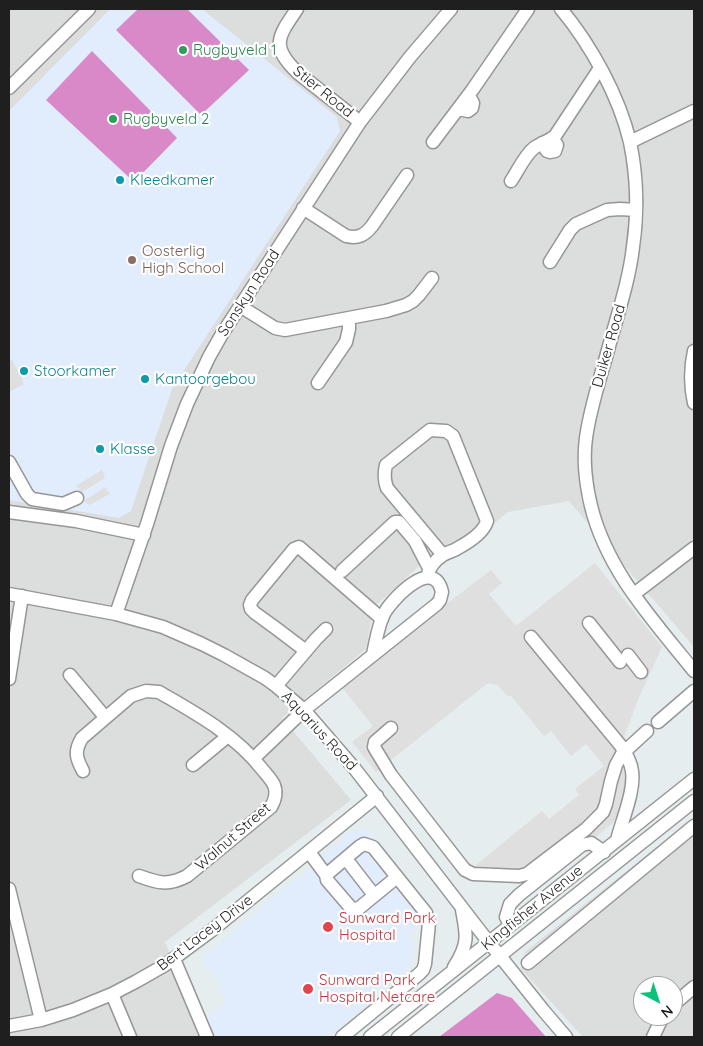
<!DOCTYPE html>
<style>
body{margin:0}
#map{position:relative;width:703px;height:1046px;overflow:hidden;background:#e6edef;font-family:Quicksand,sans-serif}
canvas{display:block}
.frame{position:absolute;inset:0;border:10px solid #1f1f1f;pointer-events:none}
.north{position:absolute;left:633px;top:976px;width:50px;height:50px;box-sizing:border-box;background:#fff;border:1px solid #a5a5a5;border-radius:50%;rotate:140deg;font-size:14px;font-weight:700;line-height:20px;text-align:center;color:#1f1f1f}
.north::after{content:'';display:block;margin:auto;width:18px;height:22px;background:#0dc17a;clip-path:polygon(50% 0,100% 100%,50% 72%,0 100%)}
</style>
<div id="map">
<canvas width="703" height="1046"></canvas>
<div class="frame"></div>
<div class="north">N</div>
</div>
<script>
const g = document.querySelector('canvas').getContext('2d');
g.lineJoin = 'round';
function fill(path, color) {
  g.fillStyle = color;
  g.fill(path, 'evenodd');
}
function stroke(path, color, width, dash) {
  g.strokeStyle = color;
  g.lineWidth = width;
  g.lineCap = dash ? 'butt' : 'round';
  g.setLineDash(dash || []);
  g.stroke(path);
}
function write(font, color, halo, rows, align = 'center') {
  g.font = font + ' Quicksand,sans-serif';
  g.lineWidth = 4.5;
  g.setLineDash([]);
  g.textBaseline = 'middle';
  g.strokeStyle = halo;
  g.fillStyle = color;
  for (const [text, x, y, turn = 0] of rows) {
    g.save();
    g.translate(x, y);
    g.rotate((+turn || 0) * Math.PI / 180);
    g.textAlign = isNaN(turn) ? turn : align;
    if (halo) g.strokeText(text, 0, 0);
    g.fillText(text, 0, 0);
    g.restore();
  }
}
fill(new Path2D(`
 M 9,9 L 694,9 L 694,647 L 569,501 L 508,512 L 438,569 L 426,560 L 373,608 L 366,649 L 282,718 L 351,800 L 165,942 L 203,1037 L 9,1037 Z
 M 694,817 L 694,1037 L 583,1037 L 521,969 L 525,952 ZM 643,986 L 673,986 L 673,1016 L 643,1016 Z`), '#dcdddd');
fill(new Path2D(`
 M 110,9 L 202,9 L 337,117 L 340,131 L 172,389 L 131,511 L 119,518 L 9,500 L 9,111 Z
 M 367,828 L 429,905 L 424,920 L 408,934 L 413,940 L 413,955 L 409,966 L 348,1020 L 327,1037 L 220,1037 L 205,1020 L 227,1001 L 218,989 L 222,985 L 201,959 L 353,831 Z`), '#e1ecfd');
fill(new Path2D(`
 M 138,9 L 187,9 L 249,70 L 201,115 L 116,30 Z
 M 92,51 L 177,138 L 134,182 L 46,100 Z
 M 497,993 L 512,998 L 546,1037 L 439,1037 Z`), '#d989c8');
fill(new Path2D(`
 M 12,359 L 24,384 L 9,392 L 9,363 Z
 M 102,470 L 105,478 L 82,492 L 76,486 Z
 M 105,487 L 110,494 L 89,505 L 84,501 Z
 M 595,563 L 662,647 L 638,700 L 624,737 L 638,763 L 629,809 L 596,837 L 587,836 L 582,837 L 522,884 L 463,878 L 471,869 L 542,811 L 549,819 L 579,795 L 575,789 L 604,766 L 586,744 L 571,756 L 551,731 L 544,736 L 511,696 L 506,695 L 498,685 L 488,683 L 376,772 L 352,742 L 373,726 L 340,685 L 491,570 L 502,583 L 489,594 L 516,626 Z`), '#dfdfdf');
const minor = new Path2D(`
 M 297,9 C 278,37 270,46 298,73 L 360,122
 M 561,9 C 591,45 619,96 630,142 C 637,176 638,213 633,247 C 629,282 617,316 608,350 C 600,379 590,408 586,438 C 583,460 586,485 591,506 C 607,571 653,620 694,671
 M 9,88 L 89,9
 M 458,109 L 468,111 L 472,108 L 473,103 L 469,96
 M 433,142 L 473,89 L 528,9
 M 630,142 L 694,111
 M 542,143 L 547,151 L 550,152 L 555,151 L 557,145 L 552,138
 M 511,181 C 518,171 524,156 534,148 C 541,143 549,141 555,136 L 600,68
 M 303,208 L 346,236 C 358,239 365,235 372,226 L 407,175
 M 550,262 L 570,230 L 576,224 L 607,210 L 620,209 L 636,210
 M 240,306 L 275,328 L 285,330 L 386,311 L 406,305 L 413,301 L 419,295 L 432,278
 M 694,351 C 690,369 690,385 694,403
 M 318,383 L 346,342 L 349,329 L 349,318
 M 9,462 L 27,494 L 32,499 L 63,504 L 77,498
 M 9,512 L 76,521 L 144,535
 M 342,571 L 395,522 L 399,522 L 415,541 L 429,568
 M 427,577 C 429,568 435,560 443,555 C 448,552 454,551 458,548 C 469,542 484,532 487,521 L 453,436 L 446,431 L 430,430 L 386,465 C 384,473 384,480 387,488 L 443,555
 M 9,594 L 116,614 L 163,627 L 202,644 L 224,655 L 265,678 L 276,686 L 304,710 L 355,769 L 480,931 L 543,1010 L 566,1037
 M 634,594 L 694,548
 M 116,614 L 147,524 L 171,446 L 187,404 L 209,357 L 222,334 L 360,122 L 410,57 L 451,9
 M 589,623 L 620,662
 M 531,637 L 621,746 C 626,754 631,762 632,771 C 635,791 622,820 617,840
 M 306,651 L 277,629 L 255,613 L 251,609 L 250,605 L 252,600 L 294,549 L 299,547 L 382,619
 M 628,655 L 641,672
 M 70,675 L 105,717
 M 9,679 L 22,596
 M 276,686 L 316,639 L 326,629
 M 658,722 L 694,691
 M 391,728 L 375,742 L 374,747 L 391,775 L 461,865 L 465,870 L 473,874 L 519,876 L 527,874 L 544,861 L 586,829 L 603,812 L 606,804 L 611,781 L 616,765 L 622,754 L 647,731
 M 254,758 L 304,710 L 437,604 L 440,600 L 442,592 C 434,556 394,597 385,612 C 378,624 376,641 373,654
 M 193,765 L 228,736
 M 83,771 C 76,758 74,751 82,738 L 131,696 L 146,691 L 159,692 C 195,713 236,735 262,769 C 266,774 271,779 274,785 C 277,792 275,800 271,807 L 187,876 C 168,886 158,883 139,876
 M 309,852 L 326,875 L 327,880 L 351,908 L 358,909 L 397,877
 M 350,864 L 374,895
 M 326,875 L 359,847 L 364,844 L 373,847 L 426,913 L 429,923 L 425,964 L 423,970 L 419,974 L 342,1037
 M 9,889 L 41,1020
 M 510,925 L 506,917 L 510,904 L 519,895 L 582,845 L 591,843 L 604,852
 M 174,959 L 207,1037
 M 528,963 L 694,826
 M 454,967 C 469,944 467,935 462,910
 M 112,994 L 130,1037
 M 673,1005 L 694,987
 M 9,1026 L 41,1020 L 73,1010 L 112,994 L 137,981 L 165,965 L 211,931 L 377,796
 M 370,1037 L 694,779
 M 398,1037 L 694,801
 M 653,1037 L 663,1016`);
stroke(minor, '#969696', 15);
stroke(minor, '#fff', 12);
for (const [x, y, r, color] of [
 [183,50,5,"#2e9e5b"],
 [113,119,5,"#2e9e5b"],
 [120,180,5,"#0f9aa8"],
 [132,260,5,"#8d6e63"],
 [24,371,5,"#0f9aa8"],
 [145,379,5,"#0f9aa8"],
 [100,449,5,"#0f9aa8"],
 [328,927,6,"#e0444e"],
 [308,989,6,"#e0444e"]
]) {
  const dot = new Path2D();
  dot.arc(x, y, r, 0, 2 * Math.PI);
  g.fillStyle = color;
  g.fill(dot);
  stroke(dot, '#fff', 2);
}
write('15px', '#27864d', '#fff', [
 ["Rugbyveld 1",193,50],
 ["Rugbyveld 2",123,119]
], 'left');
write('15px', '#1f1f1f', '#fff', [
 ["Stier Road",323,92,39],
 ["Sonskyn Road",249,293,-57],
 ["Duiker Road",609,346,-74],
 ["Aquarius Road",319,731,47],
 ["Walnut Street",233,837,-41],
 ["Kingfisher Avenue",532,908,-39],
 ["Bert Lacey Drive",205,933,-37]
]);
write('15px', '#0d838f', '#fff', [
 ["Kleedkamer",130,180],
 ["Stoorkamer",34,371],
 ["Kantoorgebou",155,379],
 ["Klasse",110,449]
], 'left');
write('15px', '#785e54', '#fff', [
 ["Oosterlig",142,251],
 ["High School",142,268]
], 'left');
write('15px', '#be3a42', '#fff', [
 ["Sunward Park",339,918],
 ["Hospital",339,935],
 ["Sunward Park",319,980],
 ["Hospital Netcare",319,997]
], 'left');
</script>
